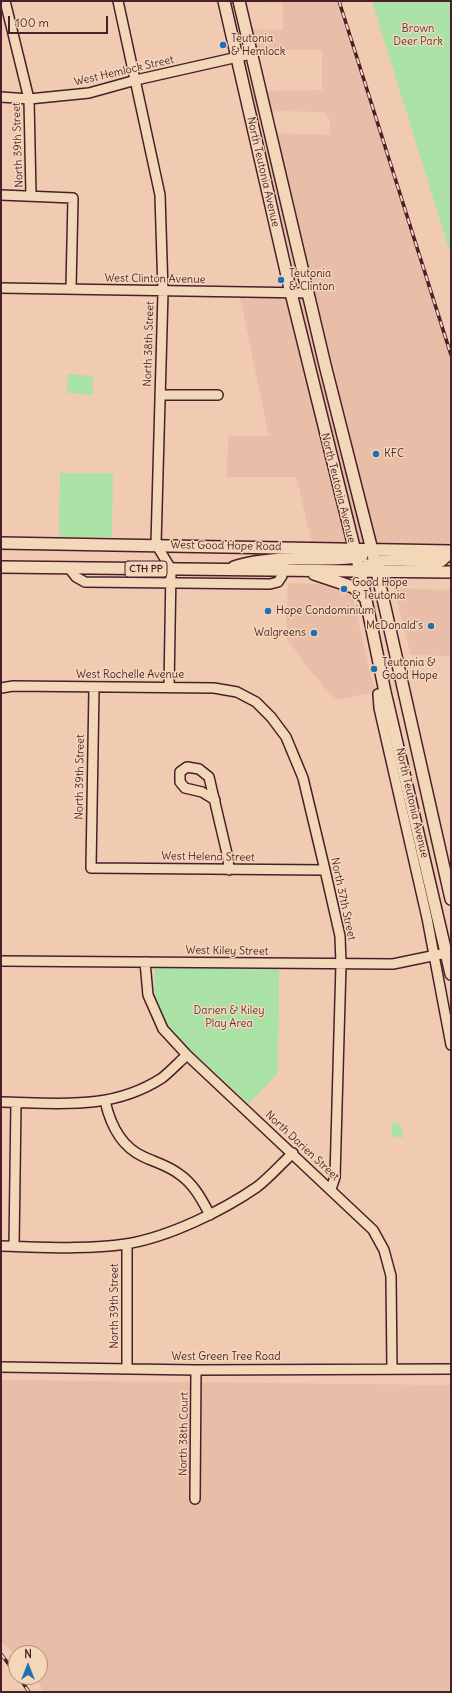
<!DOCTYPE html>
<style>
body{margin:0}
#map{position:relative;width:452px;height:1693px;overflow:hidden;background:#f0cbb2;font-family:Delius,sans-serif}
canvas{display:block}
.frame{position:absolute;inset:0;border:2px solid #4a1f2b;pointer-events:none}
.north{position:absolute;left:8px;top:1645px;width:40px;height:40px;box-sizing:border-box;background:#f3d7b9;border:1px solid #af8d80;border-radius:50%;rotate:0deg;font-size:11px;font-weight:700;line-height:16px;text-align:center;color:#4a1f2b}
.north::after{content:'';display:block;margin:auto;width:14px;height:18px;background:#1f6fb2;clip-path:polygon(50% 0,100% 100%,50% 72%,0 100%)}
.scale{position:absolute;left:8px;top:16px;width:100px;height:18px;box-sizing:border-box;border:2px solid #4a1f2b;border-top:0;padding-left:5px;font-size:12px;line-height:14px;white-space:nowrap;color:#4a1f2b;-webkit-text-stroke:3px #f3d7b9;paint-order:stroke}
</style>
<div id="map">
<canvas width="452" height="1693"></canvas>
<div class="frame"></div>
<div class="north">N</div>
<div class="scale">100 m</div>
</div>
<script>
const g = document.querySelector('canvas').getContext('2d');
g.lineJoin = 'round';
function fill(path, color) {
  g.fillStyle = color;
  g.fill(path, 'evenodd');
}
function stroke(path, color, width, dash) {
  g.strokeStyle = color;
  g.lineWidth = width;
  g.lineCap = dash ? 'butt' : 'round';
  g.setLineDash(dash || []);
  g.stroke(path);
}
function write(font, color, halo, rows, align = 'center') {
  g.font = font + ' Delius,sans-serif';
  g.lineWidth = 3;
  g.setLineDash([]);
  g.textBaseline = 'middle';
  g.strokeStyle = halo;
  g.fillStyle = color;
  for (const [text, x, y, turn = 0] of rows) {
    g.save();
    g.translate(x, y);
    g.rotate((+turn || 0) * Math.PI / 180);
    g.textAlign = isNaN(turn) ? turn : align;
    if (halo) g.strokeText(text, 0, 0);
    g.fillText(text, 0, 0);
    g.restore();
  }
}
fill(new Path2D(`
 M 231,1 L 339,1 L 451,355 L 451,560 L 316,559 L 296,477 L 227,477 L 228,436 L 269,436 L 239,293 L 299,293 L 263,137 L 277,133 L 330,135 L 330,120 L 324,112 L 272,111 L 257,115 L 252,93 L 267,91 L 322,90 L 322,50 L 257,50 L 243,53 L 238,32 L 252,29 L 283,30 L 283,3 L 245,2 L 232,5 Z
 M 288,583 L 318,584 L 352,594 L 375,692 L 337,700 L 325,688 L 308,668 L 287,639 L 286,624 Z
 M 394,588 L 451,590 L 451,656 L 411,655 Z
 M 1,1380 L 451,1385 L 451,1692 L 43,1692 L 36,1677 L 40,1677 L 40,1653 L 16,1653 L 16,1655 L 1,1641 Z`), '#e9bea9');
fill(new Path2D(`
 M 372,1 L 451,1 L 451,256 Z
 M 68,374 L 93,376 L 93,395 L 67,393 Z
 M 60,473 L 113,473 L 112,537 L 59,537 Z
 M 155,967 L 279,969 L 278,1073 L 249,1104 L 173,1034 L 160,1013 L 154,991 Z
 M 393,1122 L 401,1125 L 403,1138 L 392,1136 L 391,1128 Z`), '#aae2a6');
const minor = new Path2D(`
 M 5,1 L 29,99 L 31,195
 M 118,1 L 160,195 L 163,292 L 156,544 L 171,569 L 169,688
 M 1,97 L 29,99 L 89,93 L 136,80 L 251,54
 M 1,195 L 73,198 L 71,288
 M 1,288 L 308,293
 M 160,395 L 218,395
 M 69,568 L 76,577 L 85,582 L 270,584 L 278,582 L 282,576 L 283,564
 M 1,688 L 13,686 L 214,688 L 237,692 L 256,702 L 271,717 L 286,737 L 303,778 L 325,870 L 340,936 L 341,964 L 335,1177 L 331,1189
 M 94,688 L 91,868 L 325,870
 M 385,692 L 378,694 L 379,708 L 427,918 L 451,1045
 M 215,800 L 202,792 L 185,788 L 180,782 L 180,772 L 187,767 L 199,769 L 209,777 L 228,858 L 229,870
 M 1,961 L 393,964 L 451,952
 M 145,962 L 148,995 L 163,1029 L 187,1055 L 373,1230 L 384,1250 L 391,1276 L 392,1369
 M 105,1101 C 110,1123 121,1147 144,1157 C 155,1162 169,1166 179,1174 C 194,1184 202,1200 210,1215
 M 1,1102 C 58,1103 111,1111 162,1078 C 171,1071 179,1062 187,1055
 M 1,1246 C 42,1247 85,1250 126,1244 C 169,1237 222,1211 257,1187 C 270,1177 281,1164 293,1153
 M 14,1246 L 16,1103
 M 1,1367 L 196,1370 L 451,1369
 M 127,1368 L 127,1244
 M 195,1499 L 196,1370`);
const major = new Path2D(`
 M 224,1 L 291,293 L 360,571 L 385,692 L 451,974
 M 239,1 L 325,365 L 372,550 L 451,899
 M 1,543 L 451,551
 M 368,565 L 380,561 L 386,560 L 441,561 L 451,552
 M 1,567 L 451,572
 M 234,567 C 259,559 285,558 312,559 C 328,559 345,560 362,556
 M 314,574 L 353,587 L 365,598`);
stroke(minor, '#4a1f2b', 12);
stroke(major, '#4a1f2b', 14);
stroke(minor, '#f3d7b9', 9);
stroke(major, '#f3d7b9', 11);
const rail = new Path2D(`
 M 339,1 L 451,355
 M 1,1654 L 16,1674
 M 19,1677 L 29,1692`);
stroke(rail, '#4a1f2b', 3.5);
stroke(rail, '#f3d7b9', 2, [6]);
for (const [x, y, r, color] of [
 [223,45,4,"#1f6fb2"],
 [281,280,4,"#1f6fb2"],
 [376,454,4,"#1f6fb2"],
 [344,589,4,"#1f6fb2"],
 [268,611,4,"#1f6fb2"],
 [431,626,4,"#1f6fb2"],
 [314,633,4,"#1f6fb2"],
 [374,669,4,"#1f6fb2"]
]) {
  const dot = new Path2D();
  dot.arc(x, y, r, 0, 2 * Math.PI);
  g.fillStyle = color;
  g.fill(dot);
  stroke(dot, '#f3d7b9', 1.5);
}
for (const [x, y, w] of [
 [146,569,42]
]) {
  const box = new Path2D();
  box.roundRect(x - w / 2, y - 8, w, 16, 3);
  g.fillStyle = '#f3d7b9';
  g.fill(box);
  stroke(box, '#4a1f2b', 1);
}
write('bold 10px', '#4a1f2b', null, [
 ["CTH PP",146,569]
]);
write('11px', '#583c3d', '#f3d7b9', [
 ["Brown",418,29],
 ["Deer Park",418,42],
 ["Darien & Kiley",229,1011],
 ["Play Area",229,1024]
]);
write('11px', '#4a1f2b', '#f3d7b9', [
 ["Teutonia",231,39],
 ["& Hemlock",231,52],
 ["Teutonia",289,274],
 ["& Clinton",289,287],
 ["KFC",384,454],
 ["Good Hope",352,583],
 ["& Teutonia",352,596],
 ["Hope Condominium",276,611],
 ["McDonald's",423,626,"right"],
 ["Walgreens",306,633,"right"],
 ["Teutonia &",382,663],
 ["Good Hope",382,676]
], 'left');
write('11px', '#4a1f2b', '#f3d7b9', [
 ["West Hemlock Street",124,71,-13],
 ["North 39th Street",18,145,-92],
 ["North Teutonia Avenue",263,172,77],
 ["West Clinton Avenue",155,279,1],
 ["North 38th Street",149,344,-88],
 ["North Teutonia Avenue",338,488,76],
 ["West Good Hope Road",226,546,1],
 ["West Rochelle Avenue",130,675],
 ["North 39th Street",80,777,-89],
 ["North Teutonia Avenue",412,803,77],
 ["West Helena Street",208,857,1],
 ["North 37th Street",343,899,78],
 ["West Kiley Street",227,951,1],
 ["North Darien Street",302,1146,43],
 ["North 39th Street",115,1306,-90],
 ["West Green Tree Road",226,1357],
 ["North 38th Court",184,1434,-89]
]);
</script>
